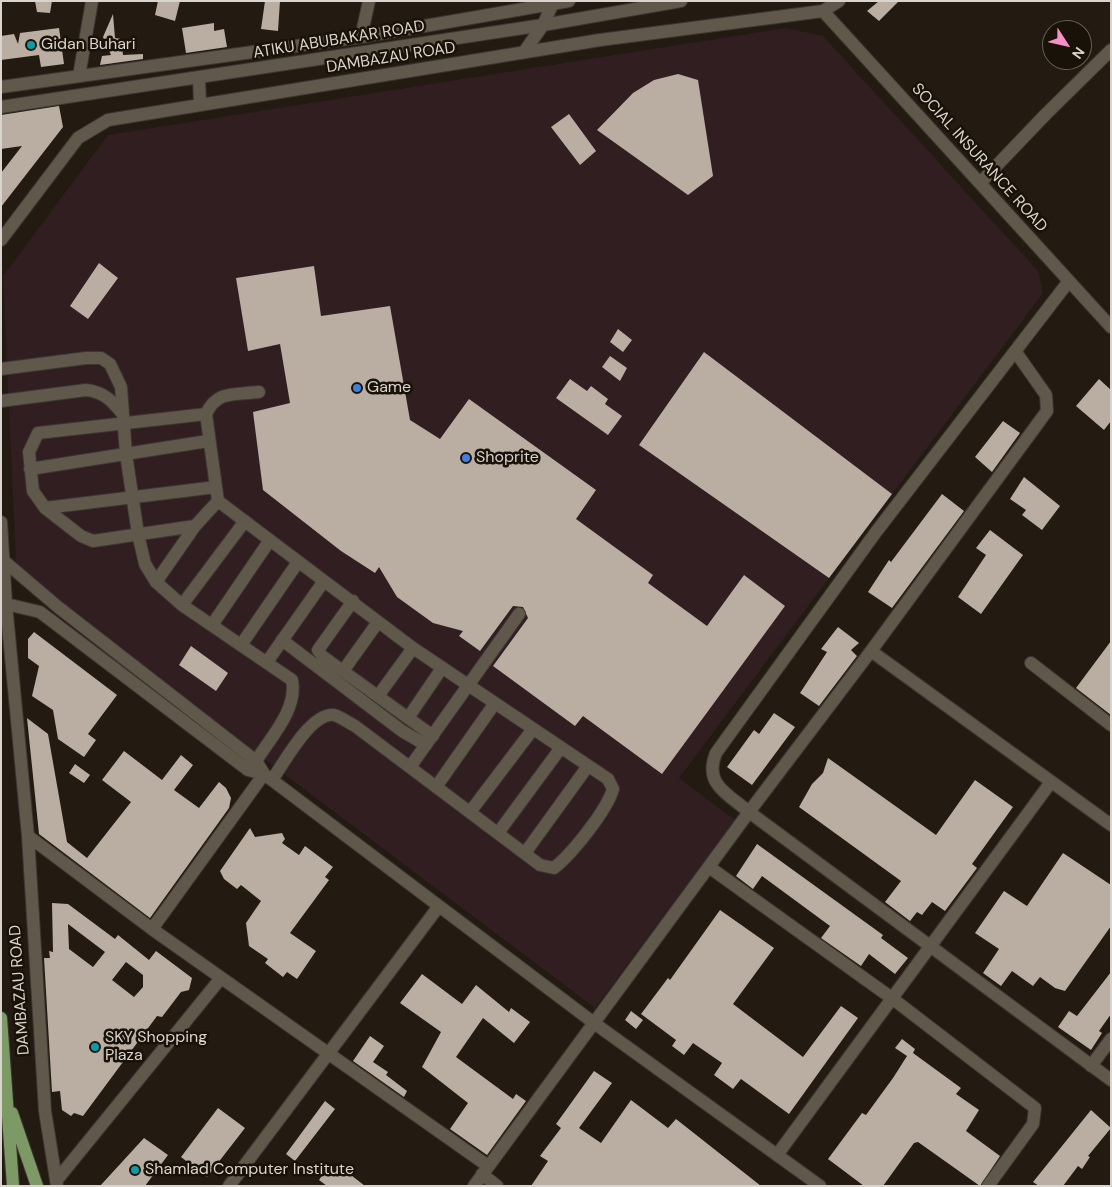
<!DOCTYPE html>
<style>
body{margin:0}
#map{position:relative;width:1112px;height:1187px;overflow:hidden;background:#231b11;font-family:"DM Sans",sans-serif}
canvas{display:block}
.frame{position:absolute;inset:0;border:2px solid #dad4ce;pointer-events:none}
.north{position:absolute;left:1042px;top:20px;width:50px;height:50px;box-sizing:border-box;background:#191208;border:1px solid #666057;border-radius:50%;rotate:125deg;font-size:14px;font-weight:700;line-height:20px;text-align:center;color:#dad4ce}
.north::after{content:'';display:block;margin:auto;width:18px;height:22px;background:#f98fc9;clip-path:polygon(50% 0,100% 100%,50% 72%,0 100%)}
</style>
<div id="map">
<canvas width="1112" height="1187"></canvas>
<div class="frame"></div>
<div class="north">N</div>
</div>
<script>
const g = document.querySelector('canvas').getContext('2d');
g.lineJoin = 'round';
function fill(path, color) {
  g.fillStyle = color;
  g.fill(path, 'evenodd');
}
function stroke(path, color, width, dash) {
  g.strokeStyle = color;
  g.lineWidth = width;
  g.lineCap = dash ? 'butt' : 'round';
  g.setLineDash(dash || []);
  g.stroke(path);
}
function write(font, color, halo, rows, align = 'center') {
  g.font = font + ' "DM Sans",sans-serif';
  g.lineWidth = 5;
  g.setLineDash([]);
  g.textBaseline = 'middle';
  g.strokeStyle = halo;
  g.fillStyle = color;
  for (const [text, x, y, turn = 0] of rows) {
    g.save();
    g.translate(x, y);
    g.rotate((+turn || 0) * Math.PI / 180);
    g.textAlign = isNaN(turn) ? turn : align;
    if (halo) g.strokeText(text, 0, 0);
    g.fillText(text, 0, 0);
    g.restore();
  }
}
fill(new Path2D(`
 M 786,28 L 823,36 L 1038,271 L 1043,293 L 679,778 L 735,820 L 595,1008 L 37,588 L 16,564 L 3,276 L 108,135 Z`), '#301e21');
fill(new Path2D(`
 M 35,1 L 52,1 L 50,13 L 37,12 Z
 M 158,1 L 180,1 L 175,21 L 155,15 Z
 M 265,1 L 280,1 L 278,31 L 261,29 Z
 M 879,1 L 899,1 L 879,21 L 867,11 Z
 M 113,14 L 115,38 L 121,39 L 123,55 L 143,54 L 143,59 L 100,65 L 102,56 L 111,55 L 103,37 Z
 M 214,23 L 214,31 L 224,29 L 227,47 L 186,53 L 182,28 Z
 M 59,28 L 64,64 L 41,67 L 39,55 L 1,60 L 1,36 L 14,34 L 18,44 L 20,33 Z
 M 678,74 L 698,80 L 713,176 L 688,195 L 597,130 L 633,93 L 654,80 Z
 M 59,106 L 63,127 L 1,207 L 1,173 L 22,146 L 1,149 L 1,115 Z
 M 569,114 L 596,151 L 580,165 L 551,127 Z
 M 99,263 L 118,278 L 88,319 L 70,306 Z
 M 314,266 L 321,316 L 390,306 L 410,420 L 440,439 L 469,399 L 596,490 L 576,519 L 653,575 L 648,583 L 707,626 L 744,575 L 785,606 L 662,774 L 583,716 L 575,726 L 493,666 L 528,618 L 523,607 L 513,606 L 480,651 L 459,636 L 463,631 L 433,623 L 397,597 L 379,567 L 375,573 L 341,551 L 263,490 L 253,412 L 290,403 L 280,344 L 248,351 L 236,278 Z
 M 618,329 L 632,340 L 623,352 L 610,342 Z
 M 704,352 L 892,494 L 829,578 L 639,445 Z
 M 610,356 L 627,368 L 620,381 L 602,367 Z
 M 570,379 L 587,391 L 591,386 L 608,399 L 605,404 L 622,416 L 608,435 L 556,398 Z
 M 1099,379 L 1111,390 L 1111,421 L 1104,430 L 1076,406 Z
 M 1003,421 L 1020,433 L 992,472 L 975,457 Z
 M 1024,477 L 1060,506 L 1042,530 L 1022,515 L 1026,510 L 1010,499 Z
 M 942,494 L 964,511 L 892,608 L 868,592 L 889,560 L 891,562 Z
 M 990,530 L 1023,555 L 981,614 L 958,597 L 986,555 L 976,548 Z
 M 838,627 L 859,643 L 851,650 L 857,656 L 819,706 L 800,693 L 827,652 L 821,649 Z
 M 34,632 L 117,695 L 88,734 L 96,740 L 84,757 L 58,739 L 53,710 L 32,696 L 39,666 L 28,658 L 28,639 Z
 M 1111,641 L 1111,715 L 1076,688 Z
 M 191,646 L 228,673 L 216,691 L 179,665 Z
 M 774,713 L 795,727 L 752,785 L 727,767 L 754,730 L 759,734 Z
 M 27,718 L 48,734 L 67,842 L 87,858 L 131,802 L 102,780 L 124,751 L 162,780 L 181,755 L 193,765 L 174,790 L 199,808 L 219,782 L 226,788 L 231,798 L 229,808 L 150,918 L 39,834 Z
 M 828,758 L 936,835 L 975,780 L 1013,807 L 972,864 L 977,868 L 945,911 L 932,902 L 922,915 L 917,912 L 910,921 L 885,902 L 901,881 L 799,807 L 812,784 L 823,773 Z
 M 75,764 L 90,775 L 84,783 L 69,773 Z
 M 250,828 L 255,837 L 282,833 L 285,839 L 282,843 L 299,855 L 305,846 L 333,867 L 325,877 L 329,880 L 290,933 L 316,951 L 297,979 L 287,972 L 283,977 L 265,963 L 268,959 L 249,946 L 246,923 L 261,901 L 241,885 L 237,889 L 224,879 L 220,871 Z
 M 757,844 L 883,935 L 881,938 L 908,958 L 895,974 L 869,954 L 861,966 L 821,938 L 830,926 L 762,876 L 753,889 L 736,876 Z
 M 1063,853 L 1111,885 L 1111,926 L 1065,991 L 1055,988 L 1040,977 L 1033,986 L 1012,971 L 1001,986 L 983,973 L 999,949 L 975,933 L 1004,891 L 1027,906 Z
 M 52,903 L 68,904 L 115,939 L 118,935 L 149,960 L 156,951 L 192,978 L 189,990 L 181,992 L 162,1017 L 157,1016 L 83,1116 L 74,1113 L 71,1116 L 62,1110 L 60,1091 L 52,1092 L 44,958 L 50,958 L 49,951 L 53,952 ZM 68,924 L 105,952 L 93,967 L 69,949 ZM 126,962 L 143,975 L 143,987 L 134,997 L 112,980 Z
 M 720,910 L 774,948 L 733,1004 L 803,1057 L 841,1006 L 858,1018 L 789,1114 L 741,1079 L 733,1089 L 714,1075 L 722,1063 L 693,1043 L 684,1055 L 672,1046 L 676,1040 L 641,1014 L 668,978 L 670,980 Z
 M 1111,972 L 1111,1014 L 1099,1031 L 1102,1033 L 1091,1050 L 1058,1027 L 1069,1011 L 1077,1016 Z
 M 422,974 L 462,1004 L 476,985 L 509,1012 L 511,1008 L 530,1022 L 514,1043 L 483,1018 L 456,1057 L 513,1099 L 516,1094 L 526,1101 L 487,1155 L 450,1129 L 468,1103 L 422,1067 L 441,1032 L 400,1003 Z
 M 631,1011 L 643,1020 L 636,1029 L 625,1020 Z
 M 370,1036 L 384,1046 L 373,1062 L 388,1072 L 386,1075 L 407,1091 L 404,1097 L 353,1061 Z
 M 902,1039 L 915,1049 L 913,1053 L 961,1088 L 956,1094 L 979,1110 L 966,1131 L 1000,1156 L 980,1186 L 918,1142 L 914,1143 L 883,1186 L 864,1186 L 828,1159 L 862,1113 L 866,1115 L 893,1078 L 907,1056 L 895,1048 Z
 M 594,1071 L 612,1083 L 579,1128 L 601,1143 L 631,1100 L 668,1128 L 676,1119 L 761,1186 L 531,1186 L 548,1161 L 540,1156 L 561,1128 L 556,1124 Z
 M 325,1101 L 335,1109 L 295,1161 L 286,1154 Z
 M 218,1108 L 245,1128 L 207,1177 L 181,1157 Z
 M 1091,1110 L 1111,1128 L 1088,1156 L 1090,1157 L 1082,1169 L 1078,1166 L 1063,1186 L 1039,1186 L 1033,1182 Z
 M 144,1138 L 168,1155 L 145,1186 L 100,1186 Z
 M 329,1165 L 345,1176 L 347,1172 L 365,1186 L 327,1186 L 319,1180 Z`), '#b9aea1');
const minor = new Path2D(`
 M 823,11 L 1111,327
 M 361,37 L 369,1
 M 524,52 L 543,25 L 554,1
 M 79,76 L 92,1
 M 199,77 L 200,105
 M 1,87 L 361,37 L 569,1
 M 1,107 L 543,25 L 681,1
 M 980,183 L 1045,115 L 1111,50
 M 1,240 L 78,138 L 108,120 L 600,40 L 823,11 L 839,1
 M 1069,281 L 876,532 L 716,753 C 703,784 728,794 749,812 L 1111,1080
 M 1,369 L 86,358 L 101,358 L 110,364 L 121,387 L 126,454 L 138,534 L 145,564 L 156,582 L 182,605 L 292,680 C 298,709 271,737 256,761
 M 259,392 C 235,395 217,390 206,414 L 218,501 L 413,648 L 608,779 L 613,789 C 607,810 572,854 554,868 L 540,865 L 355,726 C 349,723 341,717 334,715 C 311,712 284,763 272,780
 M 1,401 L 86,390 C 104,392 111,400 122,413
 M 30,469 L 208,441
 M 45,508 L 216,487
 M 1,522 L 6,604 L 28,836 L 45,1111 L 57,1186
 M 195,526 L 93,541 L 81,536 L 45,508 L 33,491 L 29,452 L 38,433 L 206,414
 M 4,561 L 58,607 L 256,761 L 264,774 L 594,1023 L 820,1186
 M 156,582 L 195,526 L 218,501
 M 353,601 L 318,650 L 322,656 L 433,736
 M 6,604 L 40,612 L 248,770 L 264,774
 M 182,605 L 245,521
 M 212,625 L 270,540
 M 282,640 L 402,731 L 426,745
 M 241,645 L 298,562
 M 871,651 L 1111,825
 M 267,662 L 324,581
 M 1031,663 L 1111,725
 M 343,671 L 378,622
 M 378,696 L 413,648
 M 408,718 L 442,668
 M 410,767 L 519,614
 M 436,787 L 495,703
 M 470,812 L 533,729
 M 498,833 L 560,749
 M 28,836 L 152,929 L 488,1166
 M 525,853 L 588,766
 M 709,867 L 893,999 L 1035,1108 L 1033,1124 L 988,1186
 M 152,929 L 264,774
 M 1091,1066 L 1111,1039
 M 777,1155 L 1051,782
 M 482,1174 L 497,1186
 M 56,1181 L 221,978
 M 229,1186 L 439,906
 M 474,1186 L 749,812 L 871,651 L 1047,411 L 1046,395 L 1015,351`);
const major = new Path2D(`
 M 1,1018 L 13,1186
 M 12,1113 L 37,1186`);
stroke(minor, '#3d3732', 14);
stroke(major, '#3d3732', 14);
stroke(minor, '#61584c', 12);
stroke(major, '#7c9966', 12);
for (const [x, y, r, color] of [
 [31,45,5,"#0f9aa8"],
 [357,388,5,"#3f7fe0"],
 [466,458,5,"#3f7fe0"],
 [95,1047,5,"#0f9aa8"],
 [135,1170,5,"#0f9aa8"]
]) {
  const dot = new Path2D();
  dot.arc(x, y, r, 0, 2 * Math.PI);
  g.fillStyle = color;
  g.fill(dot);
  stroke(dot, '#191208', 2);
}
write('16px', '#dad4ce', '#191208', [
 ["ATIKU ABUBAKAR ROAD",339,40,-9],
 ["DAMBAZAU ROAD",391,58,-9],
 ["SOCIAL INSURANCE ROAD",979,158,48],
 ["DAMBAZAU ROAD",20,990,-94]
]);
write('16px', '#dad4ce', '#191208', [
 ["Gidan Buhari",41,45],
 ["Game",367,388],
 ["Shoprite",476,458],
 ["SKY Shopping",105,1038],
 ["Plaza",105,1056],
 ["Shamlad Computer Institute",145,1170]
], 'left');
</script>
